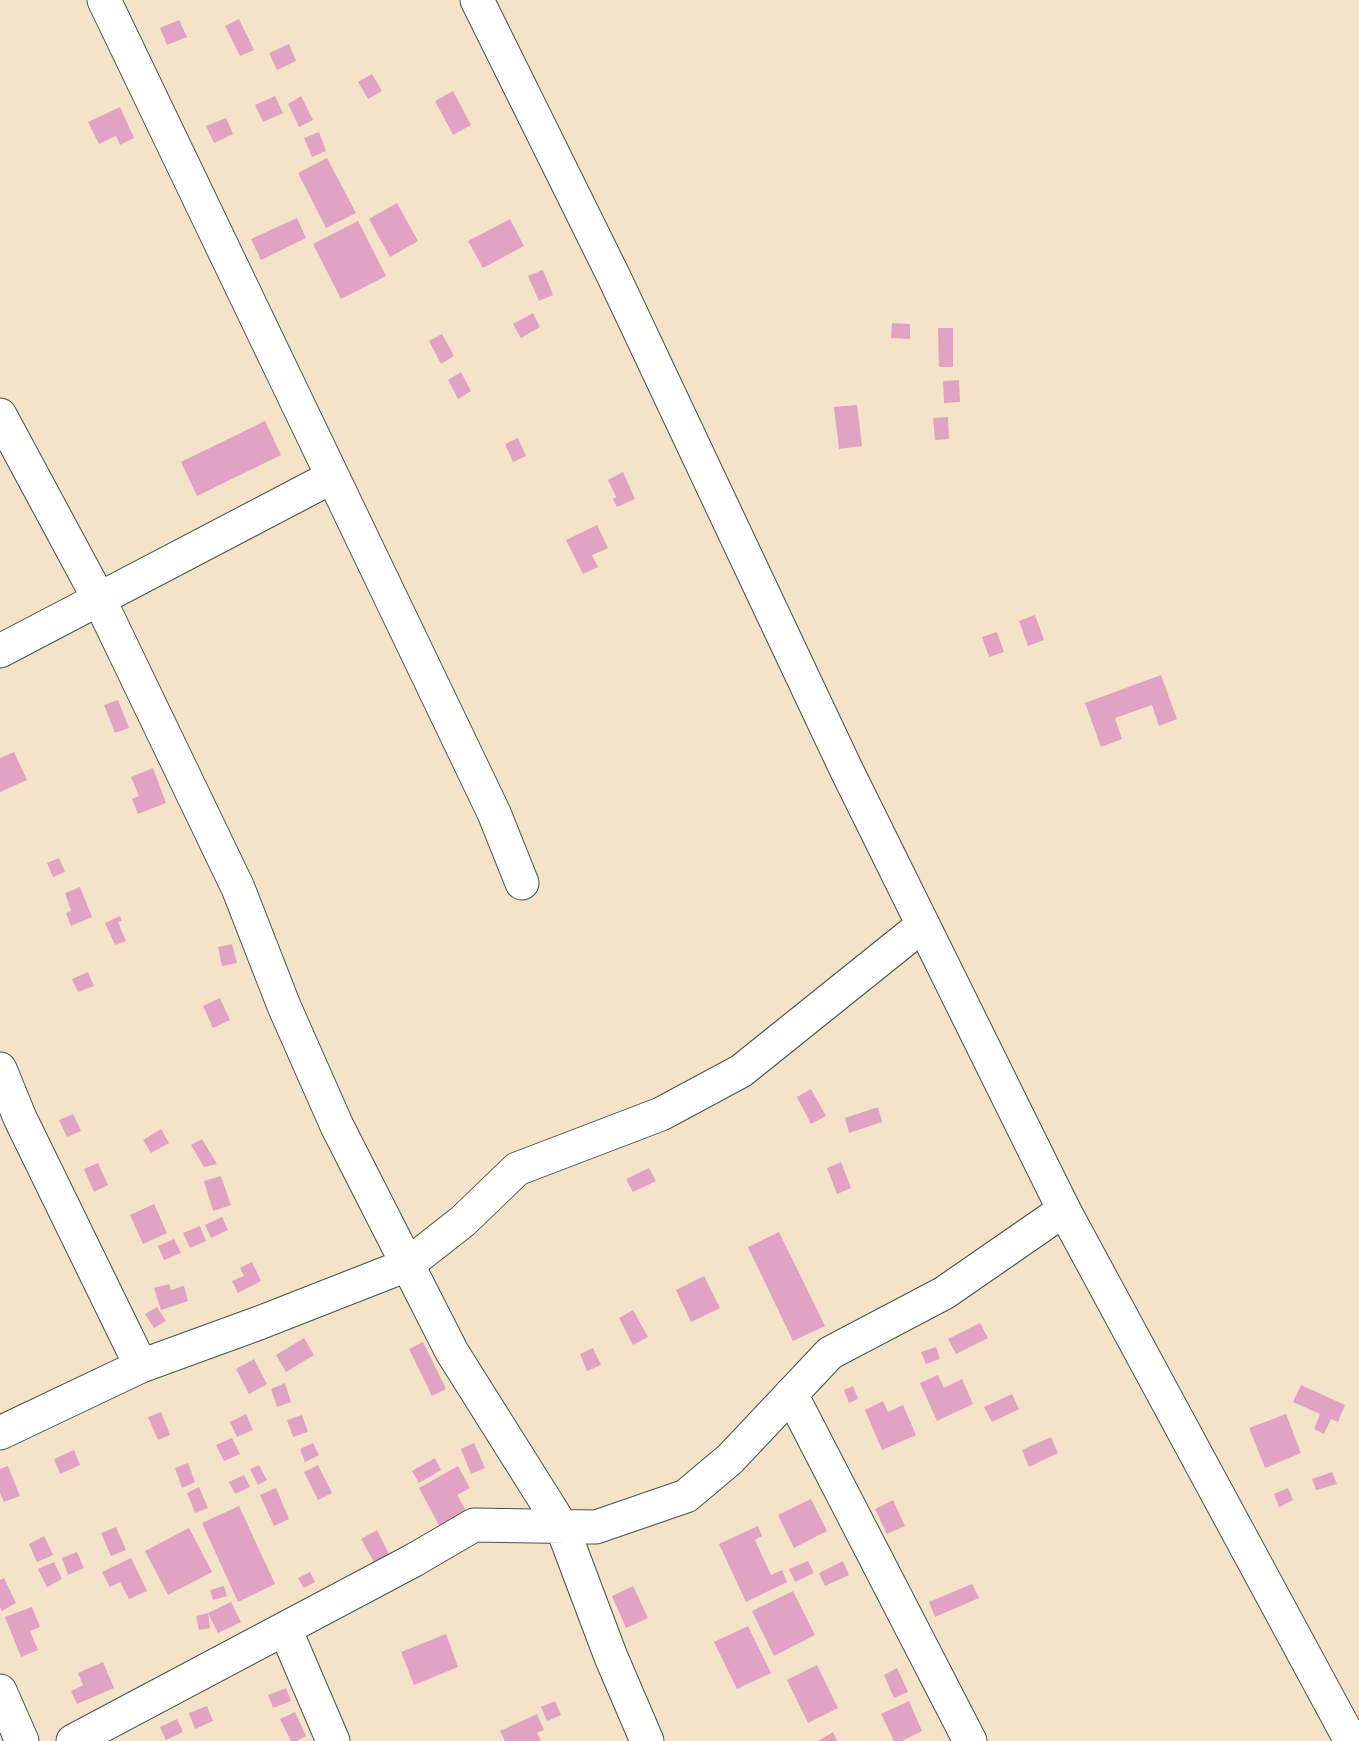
<!DOCTYPE html>
<style>
body{margin:0}
canvas{display:block;background:#f5e3c9}
</style>
<canvas width="1359" height="1741"></canvas>
<script>
const g = document.querySelector('canvas').getContext('2d');
g.lineJoin = 'round';
function fill(path, color) {
  g.fillStyle = color;
  g.fill(path, 'evenodd');
}
function stroke(path, color, width, dash) {
  g.strokeStyle = color;
  g.lineWidth = width;
  g.lineCap = dash ? 'butt' : 'round';
  g.setLineDash(dash || []);
  g.stroke(path);
}
fill(new Path2D(`
 M 239,19 L 254,50 L 240,56 L 225,26 Z
 M 179,20 L 187,37 L 167,45 L 160,28 Z
 M 289,44 L 296,61 L 277,70 L 269,53 Z
 M 372,74 L 382,91 L 368,99 L 358,82 Z
 M 453,91 L 471,125 L 453,135 L 435,101 Z
 M 275,96 L 283,113 L 263,122 L 255,105 Z
 M 301,96 L 313,120 L 299,127 L 288,104 Z
 M 120,107 L 134,138 L 120,145 L 116,136 L 99,144 L 88,122 Z
 M 226,118 L 233,134 L 214,143 L 206,126 Z
 M 319,132 L 326,151 L 312,157 L 304,138 Z
 M 327,158 L 356,213 L 326,228 L 298,173 Z
 M 397,203 L 418,241 L 390,257 L 369,219 Z
 M 297,218 L 306,238 L 261,260 L 251,239 Z
 M 510,219 L 524,246 L 483,268 L 468,241 Z
 M 358,221 L 386,276 L 341,299 L 313,244 Z
 M 543,270 L 553,295 L 539,301 L 528,276 Z
 M 533,313 L 540,327 L 521,338 L 513,324 Z
 M 892,323 L 910,324 L 910,339 L 891,338 Z
 M 938,328 L 953,328 L 953,367 L 939,367 Z
 M 442,334 L 454,356 L 441,364 L 429,341 Z
 M 461,372 L 471,391 L 458,399 L 448,380 Z
 M 959,380 L 960,402 L 944,403 L 943,381 Z
 M 857,405 L 862,446 L 839,449 L 834,407 Z
 M 948,417 L 949,439 L 935,440 L 933,418 Z
 M 265,421 L 281,455 L 197,496 L 181,462 Z
 M 518,438 L 526,456 L 513,462 L 505,444 Z
 M 623,472 L 635,499 L 617,507 L 613,499 L 616,497 L 608,480 Z
 M 597,525 L 608,548 L 592,555 L 598,567 L 583,574 L 566,540 Z
 M 1035,615 L 1044,640 L 1028,646 L 1019,621 Z
 M 997,632 L 1004,652 L 989,657 L 982,637 Z
 M 1161,675 L 1177,719 L 1159,726 L 1152,705 L 1115,718 L 1122,739 L 1101,747 L 1085,703 Z
 M 118,700 L 129,728 L 115,733 L 104,705 Z
 M 14,752 L 27,780 L 0,792 L 0,758 Z
 M 153,768 L 166,803 L 138,814 L 132,799 L 139,796 L 131,777 Z
 M 59,858 L 65,872 L 53,877 L 47,863 Z
 M 80,887 L 92,917 L 71,926 L 66,913 L 71,911 L 65,893 Z
 M 120,916 L 122,921 L 118,922 L 126,941 L 115,945 L 105,923 Z
 M 232,944 L 237,963 L 222,966 L 218,947 Z
 M 88,972 L 94,986 L 78,992 L 72,979 Z
 M 220,998 L 230,1020 L 213,1028 L 203,1006 Z
 M 811,1089 L 826,1116 L 811,1124 L 797,1097 Z
 M 878,1107 L 882,1122 L 849,1133 L 845,1118 Z
 M 73,1114 L 81,1131 L 67,1137 L 59,1120 Z
 M 161,1129 L 169,1143 L 151,1153 L 143,1140 Z
 M 202,1139 L 217,1164 L 204,1167 L 191,1145 Z
 M 841,1162 L 851,1188 L 837,1194 L 827,1168 Z
 M 98,1163 L 108,1185 L 94,1192 L 84,1169 Z
 M 649,1168 L 656,1181 L 633,1192 L 626,1179 Z
 M 221,1176 L 231,1205 L 213,1211 L 204,1181 Z
 M 154,1204 L 167,1233 L 143,1244 L 130,1215 Z
 M 222,1217 L 228,1230 L 211,1238 L 205,1225 Z
 M 200,1226 L 206,1241 L 190,1248 L 183,1233 Z
 M 779,1232 L 825,1326 L 793,1341 L 748,1247 Z
 M 174,1239 L 181,1253 L 164,1260 L 158,1246 Z
 M 252,1262 L 261,1281 L 238,1293 L 232,1281 L 244,1276 L 240,1268 Z
 M 704,1276 L 720,1308 L 691,1322 L 676,1290 Z
 M 169,1284 L 171,1290 L 184,1286 L 188,1301 L 161,1310 L 154,1288 Z
 M 157,1307 L 166,1321 L 154,1328 L 145,1314 Z
 M 633,1310 L 648,1337 L 633,1345 L 619,1318 Z
 M 980,1323 L 988,1338 L 956,1354 L 948,1339 Z
 M 304,1338 L 314,1355 L 286,1372 L 276,1355 Z
 M 423,1342 L 446,1389 L 432,1396 L 409,1349 Z
 M 936,1347 L 940,1359 L 926,1364 L 921,1352 Z
 M 593,1348 L 601,1365 L 587,1371 L 580,1354 Z
 M 254,1359 L 267,1384 L 249,1394 L 236,1369 Z
 M 938,1375 L 944,1388 L 962,1379 L 973,1404 L 937,1421 L 920,1383 Z
 M 285,1383 L 291,1402 L 277,1407 L 271,1389 Z
 M 1301,1385 L 1345,1405 L 1338,1422 L 1331,1419 L 1324,1434 L 1314,1429 L 1320,1414 L 1293,1402 Z
 M 853,1386 L 858,1399 L 849,1403 L 844,1390 Z
 M 1012,1394 L 1019,1409 L 992,1422 L 984,1407 Z
 M 883,1401 L 888,1412 L 903,1405 L 916,1435 L 882,1450 L 865,1410 Z
 M 161,1412 L 170,1435 L 158,1440 L 148,1417 Z
 M 246,1414 L 253,1430 L 237,1437 L 230,1422 Z
 M 1286,1414 L 1301,1453 L 1265,1468 L 1249,1428 Z
 M 302,1415 L 308,1432 L 293,1437 L 287,1420 Z
 M 1051,1437 L 1058,1453 L 1029,1467 L 1022,1450 Z
 M 232,1438 L 240,1454 L 224,1461 L 216,1445 Z
 M 313,1443 L 319,1455 L 305,1462 L 300,1449 Z
 M 474,1443 L 485,1468 L 471,1474 L 461,1449 Z
 M 74,1450 L 80,1465 L 60,1474 L 54,1459 Z
 M 435,1458 L 441,1470 L 419,1483 L 412,1471 Z
 M 188,1463 L 195,1482 L 182,1488 L 175,1468 Z
 M 259,1465 L 267,1480 L 258,1485 L 250,1469 Z
 M 318,1465 L 332,1493 L 318,1500 L 304,1472 Z
 M 8,1466 L 20,1496 L 4,1502 L 0,1493 L 0,1469 Z
 M 458,1466 L 470,1488 L 457,1495 L 468,1514 L 441,1529 L 419,1488 Z
 M 1332,1472 L 1337,1484 L 1316,1490 L 1312,1479 Z
 M 244,1475 L 250,1487 L 235,1494 L 229,1482 Z
 M 199,1487 L 208,1508 L 195,1513 L 187,1493 Z
 M 276,1488 L 289,1519 L 274,1526 L 260,1495 Z
 M 1288,1488 L 1293,1500 L 1279,1507 L 1274,1494 Z
 M 811,1499 L 827,1531 L 794,1548 L 778,1515 Z
 M 893,1500 L 905,1526 L 887,1534 L 875,1509 Z
 M 239,1506 L 275,1584 L 238,1602 L 202,1523 Z
 M 758,1526 L 762,1536 L 755,1540 L 771,1575 L 782,1570 L 787,1582 L 746,1602 L 719,1544 Z
 M 116,1527 L 126,1550 L 111,1556 L 101,1533 Z
 M 189,1528 L 212,1572 L 168,1595 L 145,1551 Z
 M 377,1530 L 389,1554 L 374,1562 L 361,1539 Z
 M 44,1536 L 53,1555 L 37,1562 L 29,1544 Z
 M 77,1552 L 84,1568 L 68,1575 L 62,1558 Z
 M 131,1558 L 147,1591 L 129,1599 L 120,1582 L 110,1587 L 102,1572 Z
 M 808,1561 L 814,1573 L 795,1582 L 789,1569 Z
 M 843,1561 L 849,1575 L 825,1586 L 819,1573 Z
 M 54,1562 L 62,1579 L 47,1587 L 38,1569 Z
 M 310,1572 L 315,1582 L 304,1588 L 298,1578 Z
 M 4,1578 L 16,1603 L 2,1611 L 0,1607 L 0,1580 Z
 M 972,1584 L 979,1598 L 935,1617 L 929,1602 Z
 M 224,1586 L 227,1596 L 213,1600 L 210,1590 Z
 M 633,1586 L 648,1618 L 626,1628 L 612,1596 Z
 M 793,1591 L 815,1635 L 774,1656 L 752,1611 Z
 M 231,1602 L 241,1622 L 218,1633 L 208,1613 Z
 M 32,1607 L 40,1627 L 30,1631 L 38,1650 L 21,1657 L 5,1617 Z
 M 208,1613 L 210,1628 L 199,1630 L 196,1616 Z
 M 748,1626 L 771,1673 L 737,1689 L 714,1642 Z
 M 446,1634 L 458,1667 L 414,1685 L 401,1652 Z
 M 103,1662 L 114,1688 L 77,1704 L 71,1691 L 83,1685 L 78,1673 Z
 M 817,1665 L 838,1708 L 808,1723 L 787,1680 Z
 M 897,1668 L 908,1692 L 894,1698 L 884,1675 Z
 M 286,1688 L 291,1701 L 273,1708 L 268,1695 Z
 M 555,1701 L 561,1715 L 547,1721 L 541,1707 Z
 M 909,1701 L 922,1731 L 902,1741 L 894,1741 L 881,1714 Z
 M 207,1706 L 213,1721 L 195,1729 L 189,1713 Z
 M 295,1712 L 306,1736 L 297,1741 L 291,1741 L 280,1719 Z
 M 537,1714 L 544,1730 L 537,1733 L 541,1741 L 505,1741 L 500,1731 Z
 M 177,1719 L 183,1732 L 166,1740 L 160,1727 Z
 M 833,1732 L 837,1741 L 818,1741 Z`), '#e0a3c3');
const street = new Path2D(`
 M 104,0 L 494,813 L 522,883
 M 0,415 L 99,599 L 238,888 L 284,1006 L 337,1126 L 452,1352 L 562,1527 L 611,1657 L 647,1741
 M 0,651 L 332,477
 M 0,1069 L 20,1118 L 141,1366
 M 791,1394 L 970,1741
 M 0,1433 L 141,1366 L 259,1323 L 407,1265 L 463,1221 L 517,1169 L 661,1114 L 741,1071 L 923,925
 M 285,1629 L 333,1741
 M 0,1691 L 22,1741
 M 73,1741 L 414,1560 L 474,1525 L 596,1527 L 686,1496 L 730,1459 L 830,1353 L 944,1293 L 1064,1210`);
const secondary = new Path2D(`
 M 477,0 L 614,277 L 846,769 L 1064,1210 L 1351,1741`);
stroke(street, '#3f564a', 35);
stroke(secondary, '#3f564a', 35);
stroke(street, '#fff', 33);
stroke(secondary, '#fff', 33);
</script>
